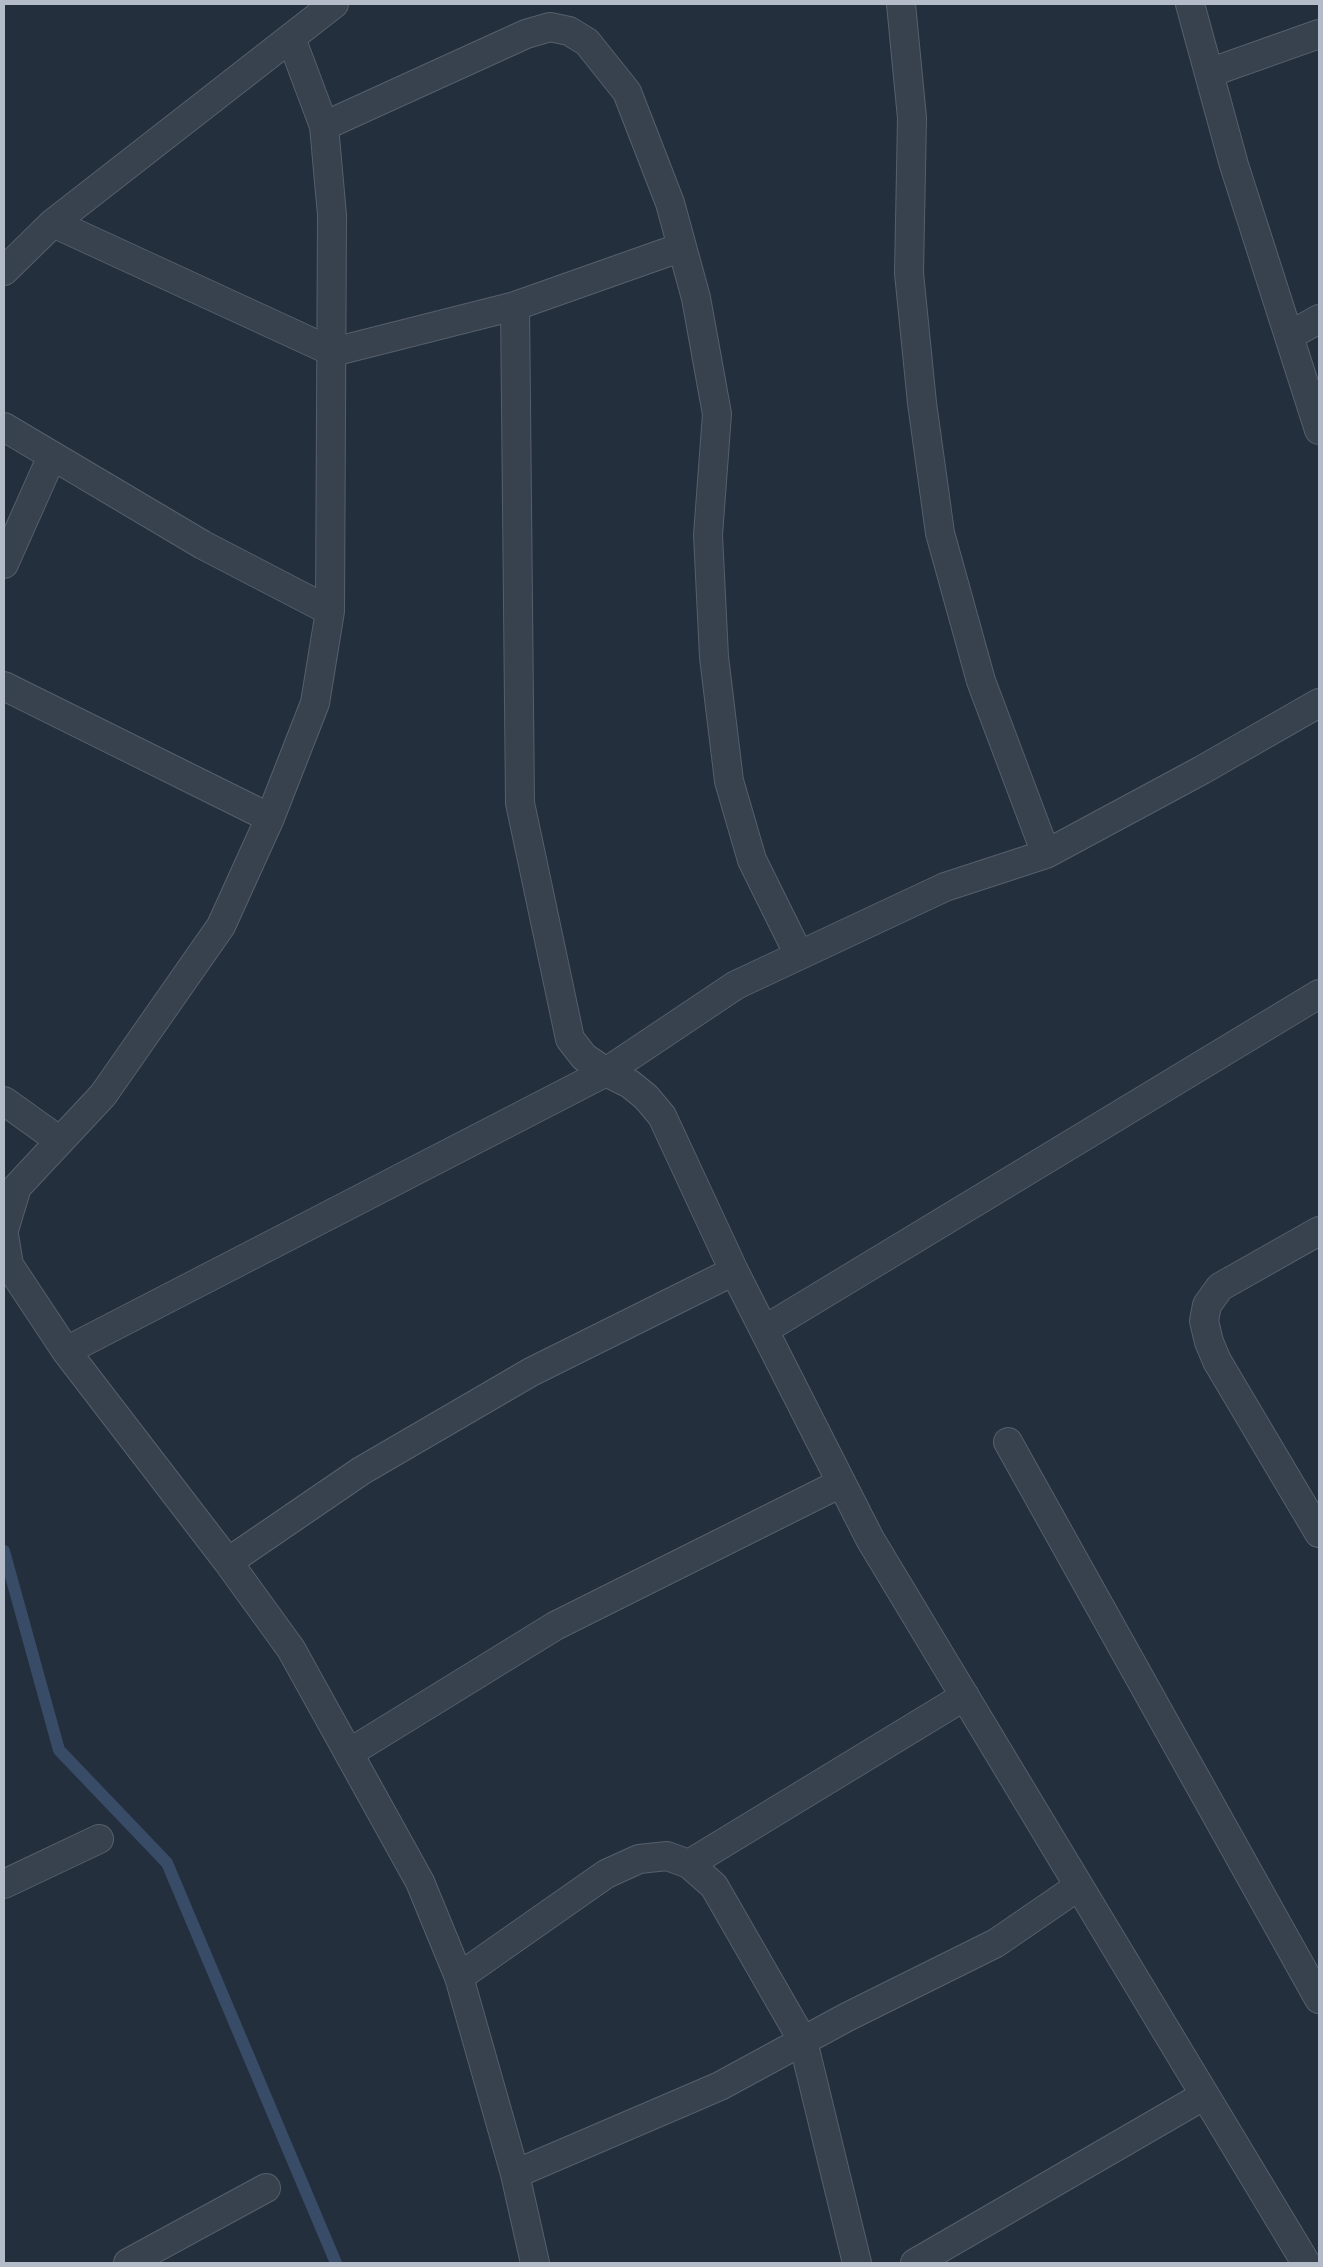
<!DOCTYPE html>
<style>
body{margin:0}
#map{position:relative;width:1323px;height:2267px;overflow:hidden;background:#242f3e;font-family:"Golos Text",sans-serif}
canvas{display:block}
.frame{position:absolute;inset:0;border:5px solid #b4bcc9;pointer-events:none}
</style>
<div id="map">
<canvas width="1323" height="2267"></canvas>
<div class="frame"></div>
</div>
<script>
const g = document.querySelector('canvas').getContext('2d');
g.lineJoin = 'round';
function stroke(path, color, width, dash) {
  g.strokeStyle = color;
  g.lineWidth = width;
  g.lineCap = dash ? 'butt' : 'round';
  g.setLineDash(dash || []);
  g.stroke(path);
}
stroke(new Path2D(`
 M 4,1551 L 59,1750 L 167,1863 L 336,2263`), '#394c67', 12);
const minor = new Path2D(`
 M 334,4 L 53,223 L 333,352 L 515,306 L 520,803 L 570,1039 L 584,1057 L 606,1072 L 630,1084 L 646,1097 L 662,1116 L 734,1271 L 870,1539 L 1306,2263
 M 901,4 L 912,118 L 909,273 L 922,403 L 940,533 L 981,681 L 1046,854
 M 1190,4 L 1234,165 L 1319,430
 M 1209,73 L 1319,34
 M 324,126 L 526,34 L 550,27 L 569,31 L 587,42 L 627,92 L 670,203 L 696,298 L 717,414 L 708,535 L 714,657 L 729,781 L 752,860 L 799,955
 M 4,271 L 53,223
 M 515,306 L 682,247
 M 1289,336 L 1319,319
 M 4,427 L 203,545 L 330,611
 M 4,564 L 52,456
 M 4,686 L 270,818
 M 4,1101 L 60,1141
 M 4,1230 L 17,1187 L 103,1095 L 221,926 L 270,818 L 315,703 L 330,611 L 332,215 L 324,126 L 291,38
 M 1319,1231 L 1220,1287 L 1207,1305 L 1204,1321 L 1209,1342 L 1217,1361 L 1319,1533
 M 4,1235 L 9,1265 L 66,1351 L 228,1562 L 291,1649 L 420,1882 L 459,1977 L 515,2174 L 535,2263
 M 764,1330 L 1319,994
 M 66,1351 L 606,1072 L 736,985 L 945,887 L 1046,854 L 1202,770 L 1319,703
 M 1008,1442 L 1319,1999
 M 228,1562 L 361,1471 L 531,1372 L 734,1271
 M 349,1753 L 555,1626 L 841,1483
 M 689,1864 L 965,1696
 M 4,1884 L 99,1839
 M 459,1977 L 606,1874 L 639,1859 L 667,1856 L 689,1864 L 714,1886 L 803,2041 L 857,2263
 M 515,2174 L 720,2086 L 847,2017 L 996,1943 L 1079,1886
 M 128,2263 L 266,2188
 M 915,2263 L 1205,2095`);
stroke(minor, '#565f6c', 30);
stroke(minor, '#38414e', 28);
</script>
